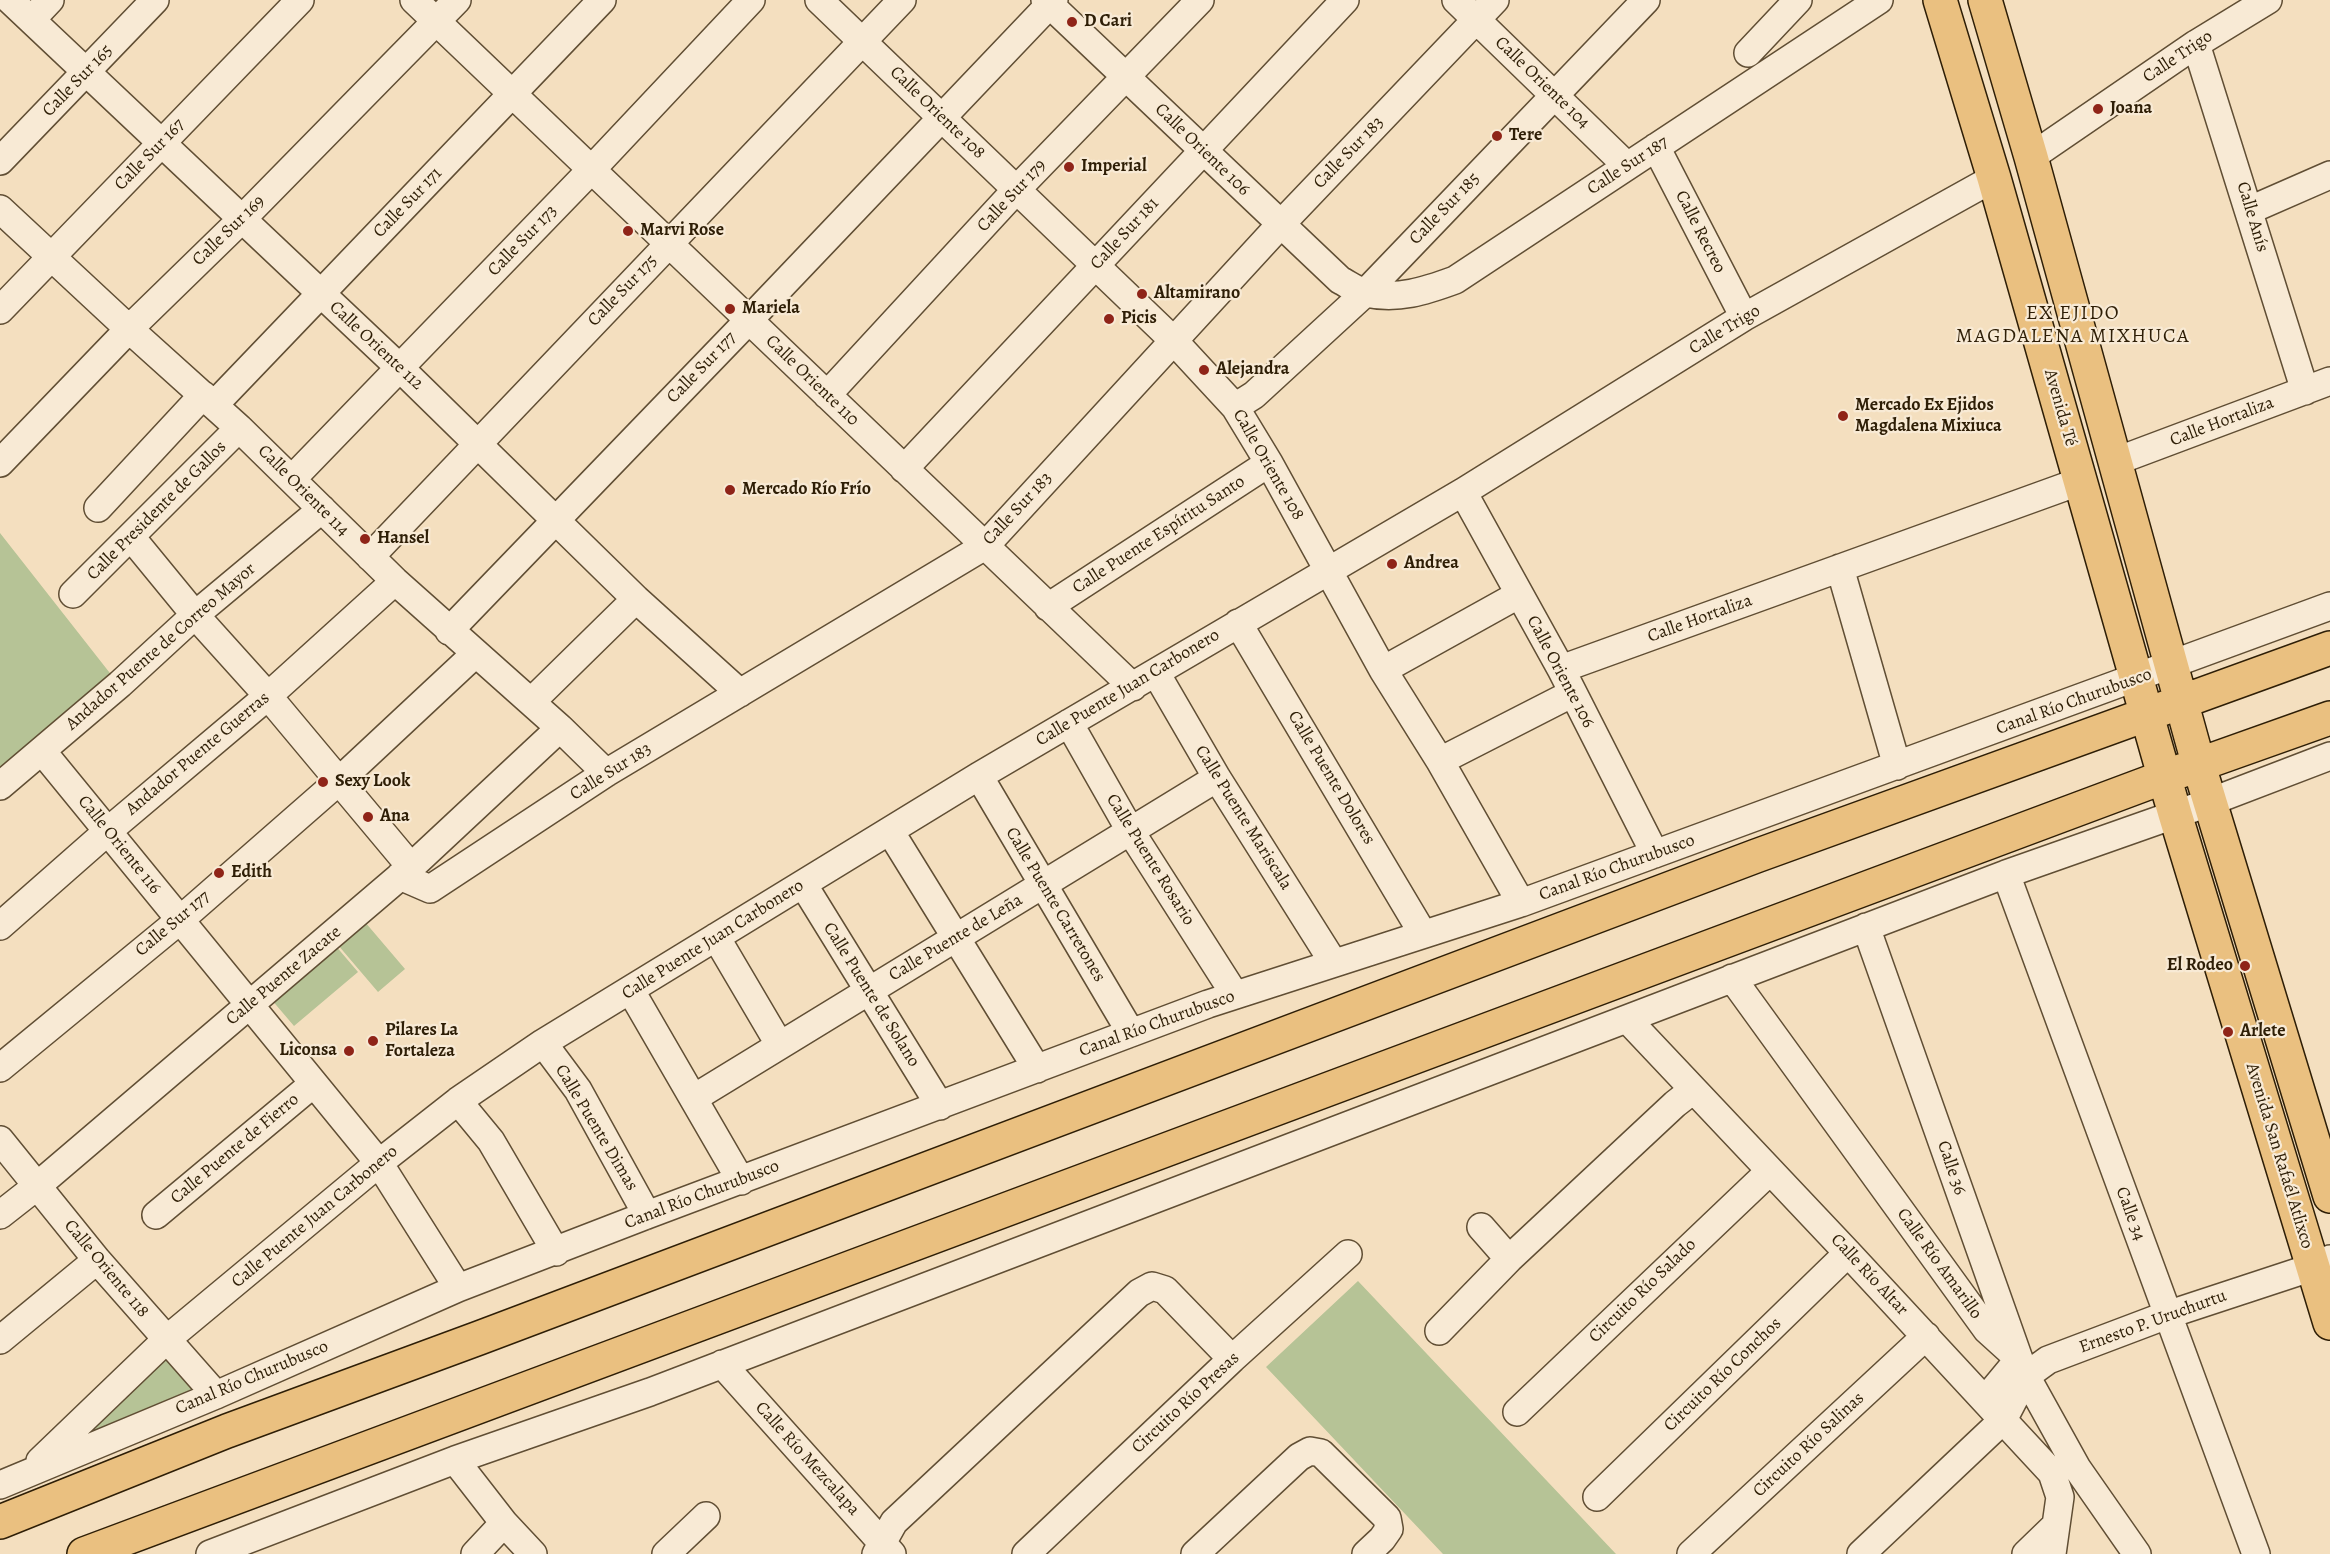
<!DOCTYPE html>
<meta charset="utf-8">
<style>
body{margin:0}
canvas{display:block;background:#f4dfbf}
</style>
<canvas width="2330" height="1554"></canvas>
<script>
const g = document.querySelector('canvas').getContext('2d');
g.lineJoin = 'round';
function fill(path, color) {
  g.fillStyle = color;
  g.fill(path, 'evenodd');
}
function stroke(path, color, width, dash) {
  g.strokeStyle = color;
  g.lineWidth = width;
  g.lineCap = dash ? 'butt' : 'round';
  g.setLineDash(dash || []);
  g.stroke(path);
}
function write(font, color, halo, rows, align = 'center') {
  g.font = font + ' Alegreya,serif';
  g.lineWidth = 4.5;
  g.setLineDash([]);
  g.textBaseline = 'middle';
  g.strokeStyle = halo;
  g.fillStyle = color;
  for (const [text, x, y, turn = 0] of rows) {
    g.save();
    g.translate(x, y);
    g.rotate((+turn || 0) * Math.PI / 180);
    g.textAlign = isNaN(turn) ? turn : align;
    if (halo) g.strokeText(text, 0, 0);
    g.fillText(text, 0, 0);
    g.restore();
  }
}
fill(new Path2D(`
 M 0,533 L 113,677 L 0,775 Z
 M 359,915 L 405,969 L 378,992 L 332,938 Z
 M 329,938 L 358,972 L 294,1026 L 265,992 Z
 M 1358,1281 L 1616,1554 L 1443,1554 L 1266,1367 Z
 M 167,1348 L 201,1391 L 54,1455 Z`), '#b6c396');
const minor = new Path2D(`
 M 10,0 L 401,369 L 636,599 L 740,693
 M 414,0 L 1133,687
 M 819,0 L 1173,340 L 1235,407 L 1269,463 L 1383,670 L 1440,761 L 1521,903
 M 1045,0 L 1340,280 C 1348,284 1357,291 1366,293 C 1398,300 1425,291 1455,280 L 1879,0
 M 1456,0 L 1627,166
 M 32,19 L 50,0
 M 2196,44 L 2305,391
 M 1748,53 L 1798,0
 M 1656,147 L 1744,317
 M 2031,157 L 2196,44 L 2268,0
 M 0,161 L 155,0
 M 0,209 L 129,329 L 239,428 L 395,581 L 560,728 L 606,773
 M 2250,210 L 2330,175
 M 0,310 L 300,0
 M 827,395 L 1017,189 L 1200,0
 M 214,405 L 602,0
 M 1235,407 L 1254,395 L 1365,293 L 1646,0
 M 2114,462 L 2330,381
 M 0,463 L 129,329 L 242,219 L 457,0
 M 904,469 L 1345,0
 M 292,479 L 592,169 L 751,0
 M 1463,492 L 1561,669 L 1655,854
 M 98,508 L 203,395
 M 131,537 L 195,615 L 268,696 L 411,867
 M 370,557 L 902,0
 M 1840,568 L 1897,766
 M 73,594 L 239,428
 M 1048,607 L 1269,463
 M 1238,623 L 1423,934
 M 449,631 L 749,320 L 1054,0
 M 1561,669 L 2081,481
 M 1383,670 L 1518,595
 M 1156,673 L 1217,778 L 1333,962
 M 531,702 L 636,599
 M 1069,723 L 1131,832 L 1235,995
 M 42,751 L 379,1163 L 458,1288
 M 1440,761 L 1573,693
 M 979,776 L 1131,1033
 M 0,786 L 120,684 L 195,615 L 322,509
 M 890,831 L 1037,1069
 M 2006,874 L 2256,1554
 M 400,876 L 430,889 L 606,773 L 985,546 L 1280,225 L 1495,0
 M 803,884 L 940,1106
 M 0,926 L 108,831 L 268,696 L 395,581
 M 1866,927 L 2019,1359 L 1985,1400
 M 716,937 L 779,1044
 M 1732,978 L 1987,1330 L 2019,1359 L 2026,1376 L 2077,1468 L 2137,1554
 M 631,991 L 741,1181
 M 1627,1019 L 1848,1253 L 2052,1473 L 2060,1497 L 2052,1554
 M 543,1043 L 578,1090 L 647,1215
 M 0,1068 L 180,920 L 340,780 L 475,654
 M 694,1098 L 1217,778
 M 458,1101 L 491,1141 L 556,1252
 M 0,1140 L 97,1260 L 216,1395
 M 0,1215 L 37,1186 L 411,867 L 560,728
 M 156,1215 L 313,1084
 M 1481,1227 L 1509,1259
 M 1439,1331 L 1509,1259 L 1675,1104 L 1693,1090
 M 0,1340 L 97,1260
 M 722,1364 L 892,1554
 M 1517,1412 L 1770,1171
 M 455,1460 L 504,1523 L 533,1554
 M 40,1461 L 166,1340 L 379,1163 L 458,1101 L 543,1043 L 979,776 L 1463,492 L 1744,317 L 1994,178
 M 0,1485 L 216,1395 L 458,1288 L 647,1215 L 1208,1004 L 1521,903 L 2330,606
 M 1597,1497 L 1848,1253
 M 210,1554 L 455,1460 L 650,1392 L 2006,874 L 2202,805 L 2330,756
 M 475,1554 L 504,1523
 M 666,1554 L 706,1516
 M 876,1554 L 894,1522 L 1139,1293 L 1152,1286 L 1165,1290 L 1232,1359
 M 1026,1554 L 1232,1359 L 1348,1254
 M 1195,1554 L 1299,1457 L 1310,1451 L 1321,1453 L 1387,1518 L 1389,1529 L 1382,1539 L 1366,1554
 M 1691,1554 L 1926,1336
 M 1861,1554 L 2003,1420 L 2026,1376 L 2048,1360 L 2167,1315 L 2313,1267 L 2330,1259
 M 2026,1554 L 2056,1525`);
const major = new Path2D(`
 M 1940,0 L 1994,178 L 2175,814 L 2330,1323
 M 1985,0 L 2031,157 L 2199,766 L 2330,1196
 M 0,1522 L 227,1431 L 479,1338 L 1756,856 L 2330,648
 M 84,1554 L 2164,777 L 2330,718`);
stroke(minor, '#604e34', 30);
stroke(major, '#2e1e06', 36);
stroke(minor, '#f8ead5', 27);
stroke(major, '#eac080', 33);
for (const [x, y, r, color] of [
 [1072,22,6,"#8f2418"],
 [2098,109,6,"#8f2418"],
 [1497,136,6,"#8f2418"],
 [1069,167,6,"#8f2418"],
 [628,231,6,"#8f2418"],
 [1142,294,6,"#8f2418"],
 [730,309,6,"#8f2418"],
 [1109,319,6,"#8f2418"],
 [1204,370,6,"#8f2418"],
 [1843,416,6,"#8f2418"],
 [730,490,6,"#8f2418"],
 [365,539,6,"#8f2418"],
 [1392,564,6,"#8f2418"],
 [323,782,6,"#8f2418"],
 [368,817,6,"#8f2418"],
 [219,873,6,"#8f2418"],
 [2245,966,6,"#8f2418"],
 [2228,1032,6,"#8f2418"],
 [373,1041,6,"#8f2418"],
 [349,1051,6,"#8f2418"]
]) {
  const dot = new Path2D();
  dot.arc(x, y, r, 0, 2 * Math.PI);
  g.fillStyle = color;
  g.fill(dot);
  stroke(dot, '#f8ead5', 2);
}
write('bold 18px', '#2e1e06', '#f8ead5', [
 ["D Cari",1084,22],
 ["Joana",2110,109],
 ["Tere",1509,136],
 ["Imperial",1081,167],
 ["Marvi Rose",640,231],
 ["Altamirano",1154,294],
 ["Mariela",742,309],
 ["Picis",1121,319],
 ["Alejandra",1216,370],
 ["Mercado Ex Ejidos",1855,406],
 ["Magdalena Mixiuca",1855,427],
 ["Mercado Río Frío",742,490],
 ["Hansel",377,539],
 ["Andrea",1404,564],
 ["Sexy Look",335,782],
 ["Ana",380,817],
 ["Edith",231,873],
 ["El Rodeo",2233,966,"right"],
 ["Pilares La",385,1031],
 ["Fortaleza",385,1052],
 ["Arlete",2240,1032],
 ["Liconsa",337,1051,"right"]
], 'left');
write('18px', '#2e1e06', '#f8ead5', [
 ["Calle Trigo",2178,57,-34],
 ["Calle Sur 165",78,81,-46],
 ["Calle Oriente 104",1542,83,44],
 ["Calle Oriente 108",937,113,44],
 ["Calle Oriente 106",1202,150,44],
 ["Calle Sur 183",1349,153,-46],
 ["Calle Sur 167",150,155,-46],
 ["Calle Sur 187",1628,166,-33],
 ["Calle Sur 179",1012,196,-47],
 ["Calle Sur 171",408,203,-46],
 ["Calle Sur 185",1445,209,-46],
 ["Calle Anís",2252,217,73],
 ["Calle Sur 169",229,231,-44],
 ["Calle Recreo",1700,232,63],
 ["Calle Sur 181",1125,234,-47],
 ["Calle Sur 173",523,241,-46],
 ["Calle Sur 175",623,291,-46],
 ["Calle Trigo",1725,330,-31],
 ["Calle Oriente 112",376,346,43],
 ["Calle Sur 177",702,368,-46],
 ["Calle Oriente 110",812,381,44],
 ["Avenida Té",2060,408,74],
 ["Calle Hortaliza",2222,422,-21],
 ["Calle Oriente 108",1268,465,60],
 ["Calle Oriente 114",303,491,45],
 ["Calle Sur 183",1018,509,-47],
 ["Calle Presidente de Gallos",157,511,-45],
 ["Calle Puente Espíritu Santo",1159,535,-33],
 ["Calle Hortaliza",1700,619,-20],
 ["Andador Puente de Correo Mayor",161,647,-41],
 ["Calle Oriente 106",1560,672,62],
 ["Calle Puente Juan Carbonero",1128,688,-31],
 ["Canal Río Churubusco",2074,702,-20],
 ["Andador Puente Guerras",198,754,-40],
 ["Calle Sur 183",611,772,-32],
 ["Calle Puente Dolores",1331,778,59],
 ["Calle Puente Mariscala",1243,818,58],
 ["Calle Oriente 116",119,845,51],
 ["Calle Puente Rosario",1150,860,58],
 ["Canal Río Churubusco",1617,868,-20],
 ["Calle Puente Carretones",1055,905,59],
 ["Calle Sur 177",173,924,-40],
 ["Calle Puente de Leña",956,938,-31],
 ["Calle Puente Juan Carbonero",713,940,-32],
 ["Calle Puente Zacate",284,976,-40],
 ["Calle Puente de Solano",871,995,58],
 ["Canal Río Churubusco",1157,1024,-20],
 ["Calle Puente Dimas",596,1128,59],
 ["Calle Puente de Fierro",235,1149,-40],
 ["Avenida San Rafaél Atlixco",2279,1156,73],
 ["Calle 36",1951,1168,71],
 ["Canal Río Churubusco",702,1195,-21],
 ["Calle 34",2130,1214,70],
 ["Calle Puente Juan Carbonero",315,1217,-40],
 ["Calle Río Amarillo",1939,1264,54],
 ["Calle Oriente 118",106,1269,50],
 ["Calle Río Altar",1869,1275,47],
 ["Circuito Río Salado",1643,1291,-44],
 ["Ernesto P. Uruchurtu",2153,1322,-20],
 ["Circuito Río Conchos",1723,1375,-44],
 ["Canal Río Churubusco",252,1378,-23],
 ["Circuito Río Presas",1186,1403,-43],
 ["Circuito Río Salinas",1809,1445,-43],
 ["Calle Río Mezcalapa",807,1459,48]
]);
g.letterSpacing = '1.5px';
write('20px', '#2e1e06', '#f8ead5', [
 ["EX EJIDO",2073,314],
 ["MAGDALENA MIXHUCA",2073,337]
]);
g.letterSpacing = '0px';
</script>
